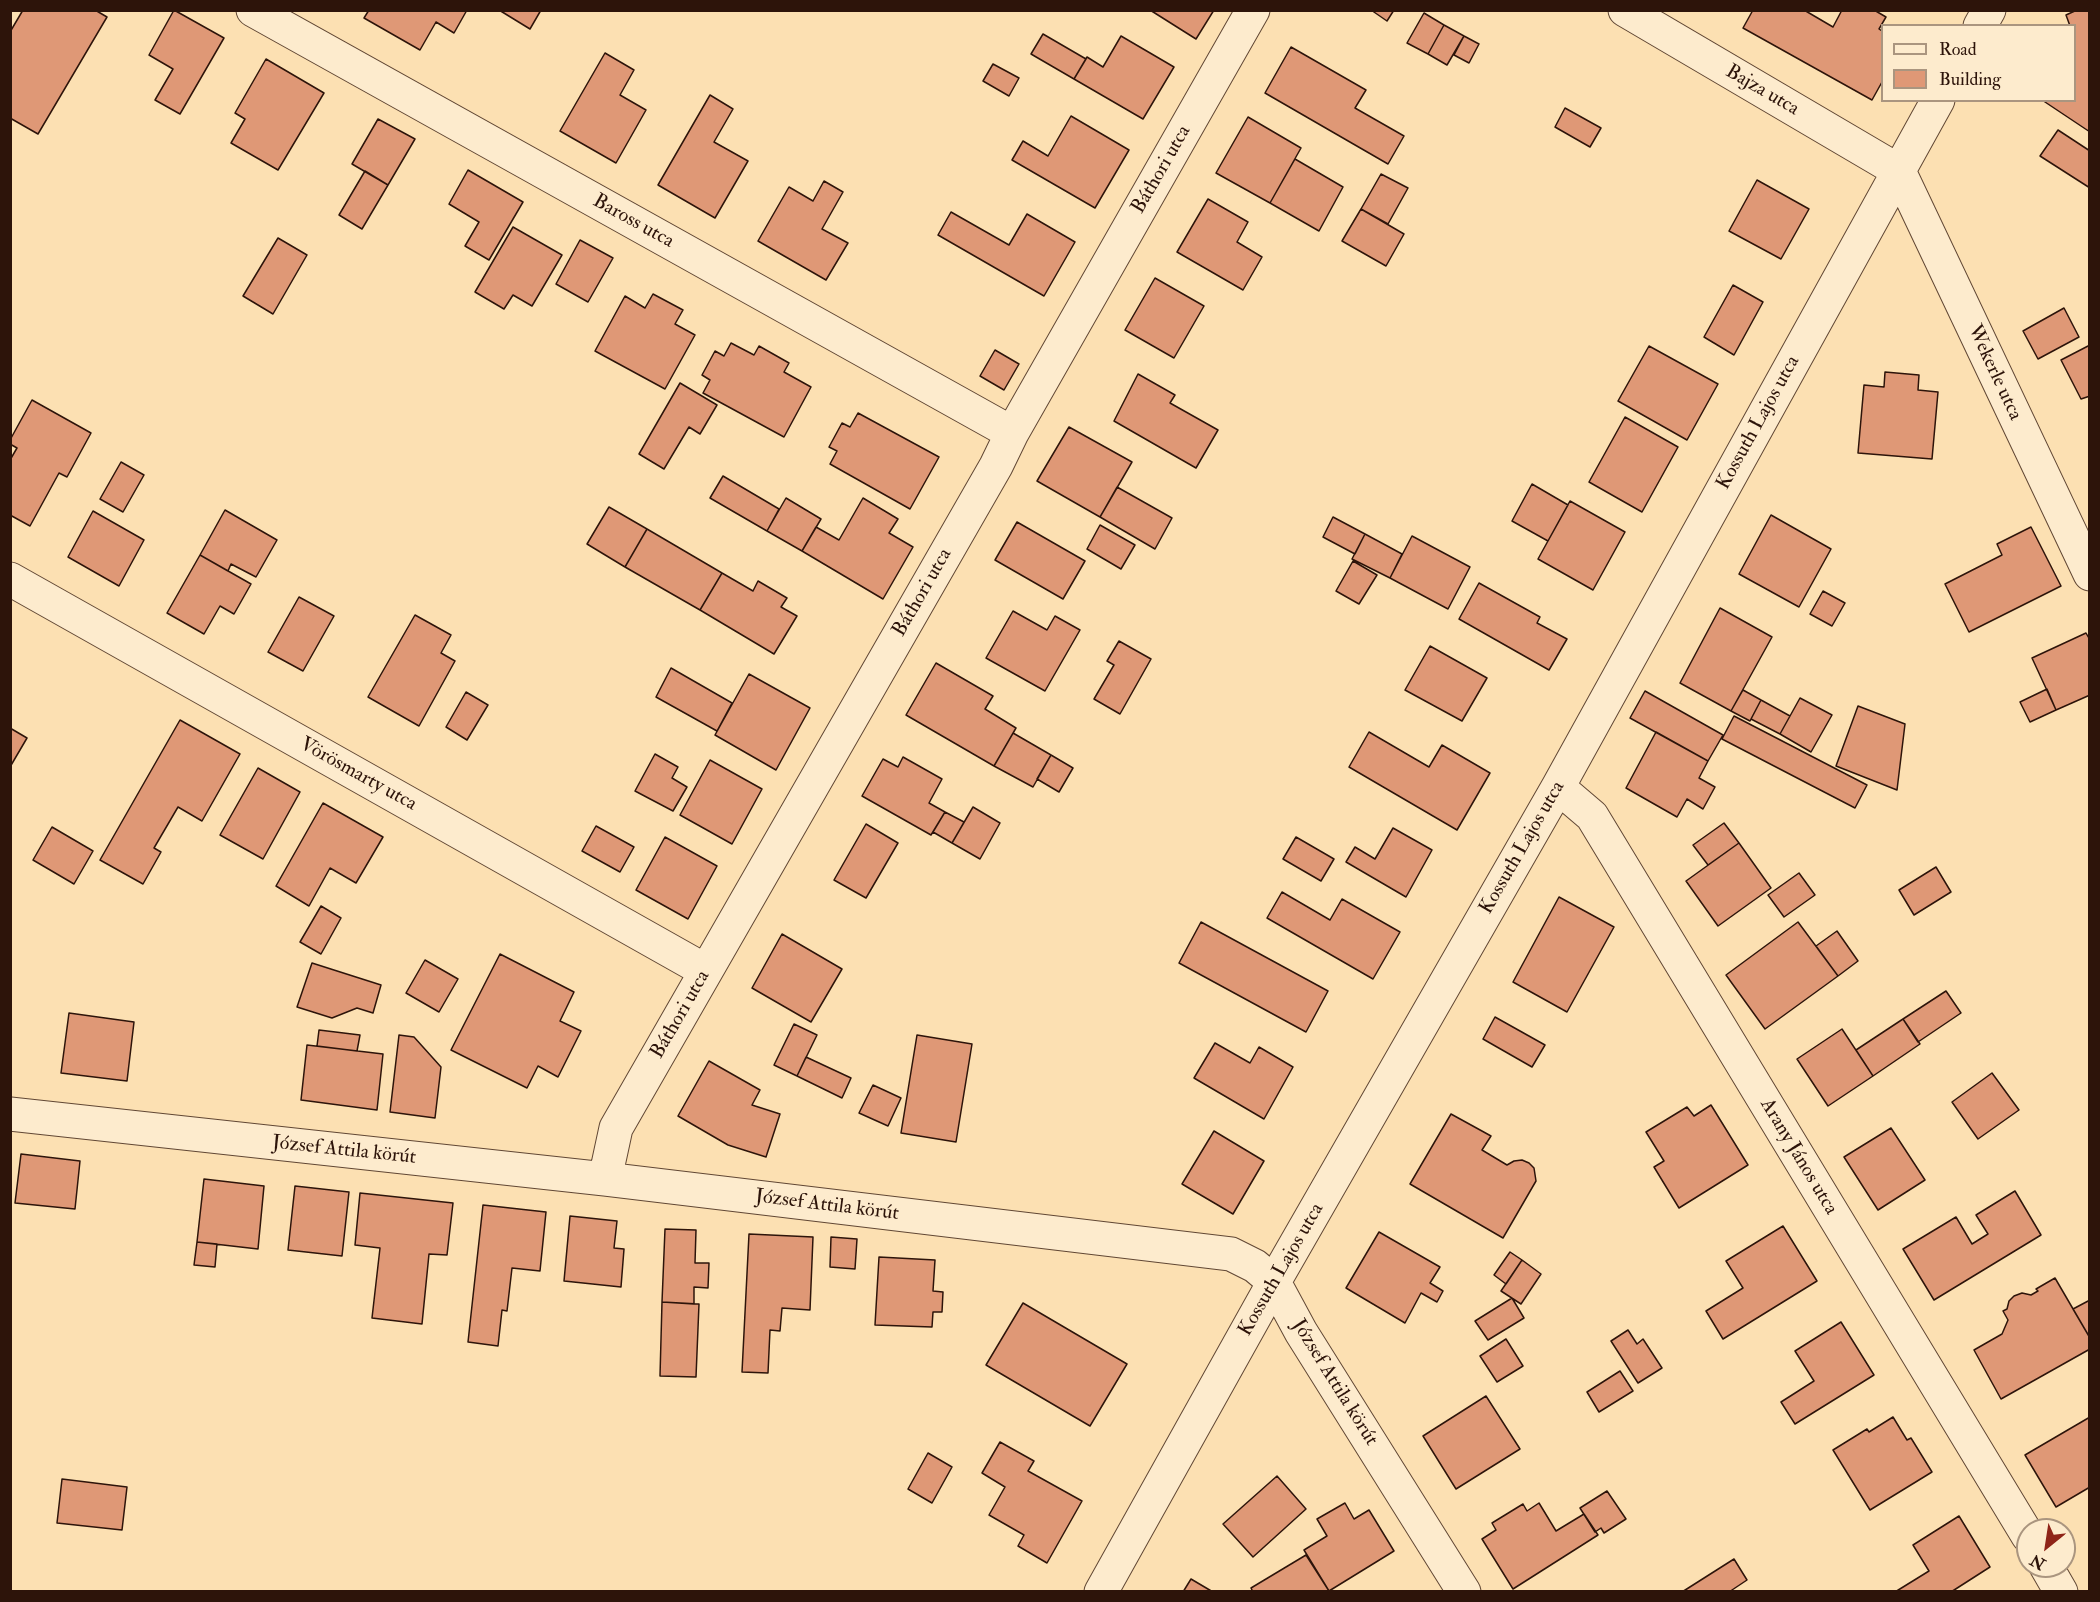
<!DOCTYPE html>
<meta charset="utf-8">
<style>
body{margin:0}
#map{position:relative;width:2100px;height:1602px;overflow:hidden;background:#fce0b2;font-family:"IM FELL Double Pica",serif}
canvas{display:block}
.frame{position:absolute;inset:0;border:12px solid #2d140a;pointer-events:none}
.legend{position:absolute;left:1881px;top:24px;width:195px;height:78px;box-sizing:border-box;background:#fdebcd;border:2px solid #aa957f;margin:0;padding:8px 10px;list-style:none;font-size:18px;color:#2d140a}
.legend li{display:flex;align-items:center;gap:12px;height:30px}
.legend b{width:30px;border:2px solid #aa957f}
.north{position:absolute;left:2016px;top:1518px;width:60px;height:60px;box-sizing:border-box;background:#fdebcd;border:2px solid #aa957f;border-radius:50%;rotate:210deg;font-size:16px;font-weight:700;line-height:24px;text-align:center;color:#2d140a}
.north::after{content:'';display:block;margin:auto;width:21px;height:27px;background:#8f2418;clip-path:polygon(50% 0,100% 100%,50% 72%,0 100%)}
</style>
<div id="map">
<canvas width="2100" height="1602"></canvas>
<div class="frame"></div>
<ul class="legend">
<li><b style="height:8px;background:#fdebcd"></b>Road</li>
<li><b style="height:16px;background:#df9876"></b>Building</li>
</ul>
<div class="north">N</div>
</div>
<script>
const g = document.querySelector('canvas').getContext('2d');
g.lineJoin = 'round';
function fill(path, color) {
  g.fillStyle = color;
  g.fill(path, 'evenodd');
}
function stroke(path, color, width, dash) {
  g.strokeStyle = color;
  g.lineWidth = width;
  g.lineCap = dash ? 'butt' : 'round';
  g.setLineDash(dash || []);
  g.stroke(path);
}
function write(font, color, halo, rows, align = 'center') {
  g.font = font + ' "IM FELL Double Pica",serif';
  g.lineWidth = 5;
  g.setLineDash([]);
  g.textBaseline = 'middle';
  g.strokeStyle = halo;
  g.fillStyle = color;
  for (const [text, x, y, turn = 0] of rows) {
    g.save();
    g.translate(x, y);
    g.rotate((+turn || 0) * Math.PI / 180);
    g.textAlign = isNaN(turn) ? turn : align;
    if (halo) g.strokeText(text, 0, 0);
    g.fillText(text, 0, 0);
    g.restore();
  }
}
const building = new Path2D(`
 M 23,10 L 95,10 L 107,17 L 38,134 L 10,118 L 10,32 Z
 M 174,10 L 224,38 L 180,114 L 155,100 L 173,69 L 149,55 Z
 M 369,10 L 467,10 L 454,33 L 436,22 L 420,50 L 364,18 Z
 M 499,10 L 541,10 L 530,29 Z
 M 1150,10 L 1214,10 L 1196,39 Z
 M 1371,10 L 1394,10 L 1387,21 Z
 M 1753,10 L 1804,10 L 1833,27 L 1842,10 L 1874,10 L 1886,17 L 1879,29 L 1882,31 L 1882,82 L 1872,100 L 1743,28 Z
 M 2077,10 L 2090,10 L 2090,132 L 2042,100 L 2074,100 L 2074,26 L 2070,26 L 2066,15 Z
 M 1424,13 L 1444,25 L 1428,54 L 1407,43 Z
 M 1444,25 L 1464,36 L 1447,65 L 1428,54 Z
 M 1043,34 L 1086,59 L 1074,79 L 1031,54 Z
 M 1121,36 L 1174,67 L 1143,119 L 1074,79 L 1087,57 L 1103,67 Z
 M 1464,36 L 1479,44 L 1469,63 L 1454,55 Z
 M 1291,47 L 1366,90 L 1355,108 L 1404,136 L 1388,164 L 1265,93 Z
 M 605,53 L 634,70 L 620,95 L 646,110 L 616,163 L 560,131 Z
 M 266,59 L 324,93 L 278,170 L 231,143 L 245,119 L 235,113 Z
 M 993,64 L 1019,78 L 1009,96 L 983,81 Z
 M 710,95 L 733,109 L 714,142 L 748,161 L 715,218 L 658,185 Z
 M 1565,108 L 1601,128 L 1590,147 L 1555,127 Z
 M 1071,116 L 1129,150 L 1095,208 L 1012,160 L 1023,141 L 1048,156 Z
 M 1248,117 L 1301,148 L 1270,203 L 1216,173 Z
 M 378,119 L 415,139 L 388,185 L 352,164 Z
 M 2058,130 L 2090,151 L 2090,188 L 2040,156 Z
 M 1295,159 L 1343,187 L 1319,231 L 1270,203 Z
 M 468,170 L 523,202 L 489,260 L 465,246 L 479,222 L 449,204 Z
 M 365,171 L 388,185 L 362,229 L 339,215 Z
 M 1381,174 L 1408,188 L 1388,224 L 1361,209 Z
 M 1757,180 L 1809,209 L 1781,259 L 1729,231 Z
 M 824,181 L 843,192 L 822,229 L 848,243 L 826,280 L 758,241 L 789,187 L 813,201 Z
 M 1208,199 L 1248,222 L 1237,242 L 1262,257 L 1243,290 L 1177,252 Z
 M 1361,209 L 1404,234 L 1386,266 L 1342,241 Z
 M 951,212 L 1009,245 L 1027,214 L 1075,242 L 1044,296 L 938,235 Z
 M 513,227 L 562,255 L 532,306 L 513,295 L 504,309 L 475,292 Z
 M 278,238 L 307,255 L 273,314 L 243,296 Z
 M 580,240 L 613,258 L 588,302 L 556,284 Z
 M 1155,278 L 1204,306 L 1174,358 L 1125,330 Z
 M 1733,285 L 1763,302 L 1734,355 L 1704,337 Z
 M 653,294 L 683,310 L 675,324 L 695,335 L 665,389 L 595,351 L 625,296 L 645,308 Z
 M 2064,308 L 2079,337 L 2038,359 L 2023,331 Z
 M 731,343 L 754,355 L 759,346 L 789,363 L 784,372 L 811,387 L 784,437 L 703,393 L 710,380 L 702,375 L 715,351 L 724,356 Z
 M 2090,345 L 2090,396 L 2081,399 L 2061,360 Z
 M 1649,346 L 1718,384 L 1687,440 L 1618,401 Z
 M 995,350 L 1019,364 L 1004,390 L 980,376 Z
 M 1885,372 L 1919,375 L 1918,390 L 1938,392 L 1932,459 L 1858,453 L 1864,385 L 1884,387 Z
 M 1138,374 L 1175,395 L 1170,403 L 1218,430 L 1196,468 L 1114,421 Z
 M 680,383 L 717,405 L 700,434 L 689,427 L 664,469 L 639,454 Z
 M 32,400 L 91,433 L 67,477 L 59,473 L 30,526 L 10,515 L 10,460 L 17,448 L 10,444 L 10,440 Z
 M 858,413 L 939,457 L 910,509 L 830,464 L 837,451 L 829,447 L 842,423 L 850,427 Z
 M 1625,417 L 1678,447 L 1642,512 L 1589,482 Z
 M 1069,427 L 1132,462 L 1100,517 L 1037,481 Z
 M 121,462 L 144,475 L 123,512 L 100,499 Z
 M 723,476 L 779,509 L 767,531 L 710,498 Z
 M 1532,484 L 1568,505 L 1548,541 L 1512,521 Z
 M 1117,487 L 1172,518 L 1155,549 L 1100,517 Z
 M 786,498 L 821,519 L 802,551 L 767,531 Z
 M 863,498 L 898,519 L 889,533 L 913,547 L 883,599 L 802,551 L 816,527 L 839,540 Z
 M 1570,501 L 1625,532 L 1593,590 L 1538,559 Z
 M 609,507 L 647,529 L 625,567 L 587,544 Z
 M 225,510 L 277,540 L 256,577 L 231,564 L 228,571 L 200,555 Z
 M 93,511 L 144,540 L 119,586 L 68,557 Z
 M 1771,515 L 1831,549 L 1799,607 L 1739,574 Z
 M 1333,517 L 1365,534 L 1355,554 L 1323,537 Z
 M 1017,522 L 1085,561 L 1063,599 L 995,560 Z
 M 1100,525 L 1135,545 L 1121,569 L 1087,549 Z
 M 2031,527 L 2061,586 L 1969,632 L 1945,584 L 2002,555 L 1997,544 Z
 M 647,529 L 722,573 L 700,610 L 625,567 Z
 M 1365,534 L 1402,554 L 1390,578 L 1352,559 Z
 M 1412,536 L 1470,567 L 1448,609 L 1390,578 Z
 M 200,555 L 251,584 L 234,614 L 220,606 L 204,634 L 167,613 Z
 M 1353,561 L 1377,575 L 1359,604 L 1336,591 Z
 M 722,573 L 753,591 L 758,581 L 787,598 L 781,607 L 797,616 L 774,654 L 700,610 Z
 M 1479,583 L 1540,617 L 1537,623 L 1567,639 L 1549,670 L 1459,619 Z
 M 1823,591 L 1845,603 L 1832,626 L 1810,614 Z
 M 299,597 L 334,616 L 303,671 L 268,652 Z
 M 1720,608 L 1772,637 L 1731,711 L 1680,683 Z
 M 1013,611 L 1047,630 L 1055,616 L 1080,630 L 1045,691 L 986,658 Z
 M 415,615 L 451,635 L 441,653 L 455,661 L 419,726 L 368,697 Z
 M 2086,633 L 2090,640 L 2090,695 L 2056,710 L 2032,658 Z
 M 1119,641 L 1151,659 L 1120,714 L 1094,699 L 1114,665 L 1107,661 Z
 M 1430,646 L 1487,678 L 1462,721 L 1405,690 Z
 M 936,663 L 993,696 L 985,709 L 1016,728 L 994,766 L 906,715 Z
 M 671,668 L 732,703 L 717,731 L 656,697 Z
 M 749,674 L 810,708 L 776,770 L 715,735 Z
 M 2047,689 L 2056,710 L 2030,722 L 2020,702 Z
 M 1743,690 L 1761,700 L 1750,721 L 1731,711 Z
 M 1645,691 L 1723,735 L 1708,761 L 1630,718 Z
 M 466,692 L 488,705 L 467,740 L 446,727 Z
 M 1800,698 L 1832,715 L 1811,752 L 1780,734 Z
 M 1761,700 L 1790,716 L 1780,734 L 1751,719 Z
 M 1858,706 L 1905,724 L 1897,790 L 1836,766 Z
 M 1734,716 L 1867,785 L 1855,808 L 1722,739 Z
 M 180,720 L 240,754 L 202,821 L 178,807 L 154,848 L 161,852 L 143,884 L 100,860 Z
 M 10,728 L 27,738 L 10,767 Z
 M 1369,732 L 1429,767 L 1442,745 L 1490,773 L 1457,830 L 1349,767 Z
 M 1656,732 L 1708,761 L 1699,778 L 1715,787 L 1703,809 L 1687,799 L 1677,817 L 1626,788 Z
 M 1013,733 L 1051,755 L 1033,787 L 994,766 Z
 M 655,754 L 678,767 L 672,778 L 687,787 L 673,811 L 635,791 Z
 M 1051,755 L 1073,768 L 1059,792 L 1037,779 Z
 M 903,757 L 942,779 L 929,803 L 945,812 L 931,835 L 862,796 L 883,759 L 898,767 Z
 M 710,760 L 762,789 L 732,844 L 680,815 Z
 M 258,768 L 300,792 L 263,859 L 220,835 Z
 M 323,803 L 383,837 L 356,883 L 330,868 L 309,906 L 276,886 Z
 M 973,807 L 1000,823 L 980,859 L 952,843 Z
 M 945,812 L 964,822 L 952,843 L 933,832 Z
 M 1724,823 L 1739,843 L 1708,865 L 1693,845 Z
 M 866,824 L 898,843 L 866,898 L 834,880 Z
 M 596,826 L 634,847 L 620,872 L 582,851 Z
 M 52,827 L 93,851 L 74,884 L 33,860 Z
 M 1393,828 L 1432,850 L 1406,897 L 1346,862 L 1355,847 L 1375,859 Z
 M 665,837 L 717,866 L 688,919 L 636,890 Z
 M 1296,837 L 1334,859 L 1321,881 L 1283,859 Z
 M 1739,843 L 1771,888 L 1718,926 L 1686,881 Z
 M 1936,867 L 1951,892 L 1914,915 L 1899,890 Z
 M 1799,873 L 1815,895 L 1784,917 L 1768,895 Z
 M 1282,892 L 1330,920 L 1342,899 L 1400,932 L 1373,979 L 1267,918 Z
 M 1559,897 L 1614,927 L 1567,1012 L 1513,982 Z
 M 321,906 L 341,918 L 321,954 L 300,942 Z
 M 1201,922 L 1328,991 L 1306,1032 L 1179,963 Z
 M 1798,922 L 1838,976 L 1765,1029 L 1726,975 Z
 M 1837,931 L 1858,961 L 1838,976 L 1816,946 Z
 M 782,934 L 842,969 L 811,1022 L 752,988 Z
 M 500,954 L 574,992 L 560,1021 L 581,1031 L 558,1077 L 538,1066 L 527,1088 L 451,1050 Z
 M 425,960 L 458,979 L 439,1012 L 406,993 Z
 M 312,963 L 381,985 L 373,1013 L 357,1008 L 332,1018 L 297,1007 Z
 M 1946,991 L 1961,1013 L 1918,1042 L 1903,1019 Z
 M 69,1013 L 134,1022 L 127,1081 L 61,1073 Z
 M 1495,1017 L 1545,1045 L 1532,1067 L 1483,1039 Z
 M 1903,1019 L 1920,1044 L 1873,1076 L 1856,1050 Z
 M 794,1024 L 817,1035 L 797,1076 L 774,1065 Z
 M 1842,1029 L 1873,1076 L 1828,1106 L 1797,1059 Z
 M 319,1030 L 360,1035 L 357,1051 L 317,1046 Z
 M 399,1035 L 414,1037 L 441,1067 L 435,1118 L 390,1112 Z
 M 917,1035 L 972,1044 L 956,1142 L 901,1133 Z
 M 1215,1043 L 1250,1063 L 1259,1047 L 1293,1067 L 1264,1119 L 1194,1078 Z
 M 307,1045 L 383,1054 L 377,1110 L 301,1100 Z
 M 806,1057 L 851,1078 L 842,1098 L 797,1076 Z
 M 709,1061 L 760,1090 L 752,1105 L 780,1114 L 766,1157 L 728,1145 L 678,1116 Z
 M 1992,1073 L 2019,1110 L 1978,1139 L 1952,1102 Z
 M 873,1085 L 901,1098 L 888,1126 L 859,1113 Z
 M 1711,1105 L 1748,1165 L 1679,1208 L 1654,1167 L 1664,1161 L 1646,1132 L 1687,1107 L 1694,1116 Z
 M 1451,1114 L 1491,1136 L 1482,1150 L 1507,1165 L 1514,1161 L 1522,1160 L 1529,1163 L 1534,1168 L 1536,1181 L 1503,1238 L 1410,1184 Z
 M 1891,1128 L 1925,1180 L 1878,1210 L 1844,1157 Z
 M 1214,1131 L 1264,1161 L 1233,1214 L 1182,1184 Z
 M 21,1154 L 80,1161 L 75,1209 L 15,1203 Z
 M 204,1179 L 264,1186 L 258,1249 L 197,1242 Z
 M 295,1186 L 349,1192 L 342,1256 L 288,1250 Z
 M 2015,1191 L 2041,1235 L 1934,1300 L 1903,1249 L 1956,1217 L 1972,1244 L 1988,1234 L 1976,1215 Z
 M 360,1193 L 453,1203 L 447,1255 L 429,1254 L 422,1324 L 372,1318 L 380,1248 L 355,1245 Z
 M 483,1205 L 546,1212 L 540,1271 L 512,1268 L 507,1311 L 502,1310 L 498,1346 L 468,1342 Z
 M 570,1216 L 617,1221 L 614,1248 L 624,1249 L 621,1287 L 564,1281 Z
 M 1783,1226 L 1817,1281 L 1723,1339 L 1706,1311 L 1743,1288 L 1726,1261 Z
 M 665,1229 L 696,1230 L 695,1263 L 709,1263 L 708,1288 L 694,1287 L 694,1304 L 662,1302 Z
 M 1379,1232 L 1440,1267 L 1430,1283 L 1443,1291 L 1437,1302 L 1421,1293 L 1405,1323 L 1346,1288 Z
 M 749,1234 L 813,1237 L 810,1310 L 782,1308 L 780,1331 L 770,1330 L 768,1373 L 742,1372 Z
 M 831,1237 L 857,1239 L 855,1269 L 830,1267 Z
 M 197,1242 L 217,1244 L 215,1267 L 194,1265 Z
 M 1510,1252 L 1522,1260 L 1506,1284 L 1494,1275 Z
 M 879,1257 L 935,1260 L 933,1291 L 943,1292 L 942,1312 L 933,1312 L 932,1327 L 875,1325 Z
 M 1522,1260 L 1541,1274 L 1521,1304 L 1501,1291 Z
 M 2055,1278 L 2090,1338 L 2090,1349 L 2001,1399 L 1974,1350 L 2002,1334 L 2008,1320 L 2003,1311 L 2007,1309 L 2009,1301 L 2014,1296 L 2022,1293 L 2031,1295 L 2038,1291 L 2036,1289 Z
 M 1512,1298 L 1524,1318 L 1488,1340 L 1475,1321 Z
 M 2090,1300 L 2090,1338 L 2073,1309 Z
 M 662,1302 L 699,1304 L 696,1377 L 660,1376 Z
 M 1023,1303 L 1127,1364 L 1090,1426 L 986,1365 Z
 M 1841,1322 L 1874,1375 L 1795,1424 L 1781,1402 L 1814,1381 L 1795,1351 Z
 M 1628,1330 L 1637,1344 L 1643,1339 L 1662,1368 L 1638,1383 L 1611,1341 Z
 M 1506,1339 L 1523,1366 L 1497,1382 L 1480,1356 Z
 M 1620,1371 L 1633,1391 L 1599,1412 L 1587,1392 Z
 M 1486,1396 L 1520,1449 L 1456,1489 L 1423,1436 Z
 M 1893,1417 L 1907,1440 L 1911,1438 L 1932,1472 L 1870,1510 L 1833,1450 L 1867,1429 L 1869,1432 Z
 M 2090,1417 L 2090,1487 L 2056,1507 L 2025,1455 Z
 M 1000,1442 L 1034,1461 L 1028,1471 L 1082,1501 L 1047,1563 L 1018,1546 L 1024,1535 L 989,1515 L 1005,1487 L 982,1473 Z
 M 928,1453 L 952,1467 L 932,1503 L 908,1489 Z
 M 1277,1476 L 1306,1509 L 1253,1557 L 1223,1524 Z
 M 62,1479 L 127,1487 L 122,1530 L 57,1523 Z
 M 1607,1491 L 1626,1519 L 1604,1533 L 1601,1528 L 1595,1532 L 1580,1508 Z
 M 1345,1503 L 1354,1519 L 1369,1510 L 1394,1551 L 1329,1591 L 1304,1550 L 1327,1536 L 1317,1519 Z
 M 1539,1503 L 1556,1531 L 1584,1514 L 1598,1535 L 1513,1589 L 1482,1539 L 1496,1530 L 1492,1523 L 1523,1504 L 1527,1511 Z
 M 1959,1516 L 1990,1567 L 1951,1592 L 1895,1592 L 1929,1571 L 1913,1545 Z
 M 1306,1555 L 1329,1591 L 1253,1592 L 1251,1588 Z
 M 1734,1559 L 1747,1580 L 1729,1592 L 1682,1592 Z
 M 1191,1579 L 1213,1592 L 1183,1592 Z`);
fill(building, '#df9876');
stroke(building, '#2d140a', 1.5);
const minor = new Path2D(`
 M 253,10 L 1012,433
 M 1625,10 L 1899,171 L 2090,574
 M 1980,26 L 1989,10
 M 10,579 L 706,971
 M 1558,787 L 1592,816 L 2028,1536
 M 10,1114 L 605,1179 L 1231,1254 L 1255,1266 L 1274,1282 L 1301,1332 L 1464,1592
 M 605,1179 L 616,1128 L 996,466 L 1012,433 L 1253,10
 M 2046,1566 L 2061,1592
 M 1101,1592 L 1274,1282 L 1558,787 L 1938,100`);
stroke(minor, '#614734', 35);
stroke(minor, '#fdebcd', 33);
write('20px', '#2d140a', '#fdebcd', [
 ["Bajza utca",1762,91,30],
 ["Báthori utca",1162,170,-60],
 ["Baross utca",633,222,29],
 ["Wekerle utca",1994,373,65],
 ["Kossuth Lajos utca",1759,423,-61],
 ["Báthori utca",923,593,-60],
 ["Vörösmarty utca",358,775,29],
 ["Kossuth Lajos utca",1523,848,-60],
 ["Báthori utca",681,1015,-60],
 ["József Attila körút",344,1151,6],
 ["Arany János utca",1798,1157,59],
 ["József Attila körút",827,1206,7],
 ["Kossuth Lajos utca",1282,1270,-60],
 ["József Attila körút",1334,1383,58]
]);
</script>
